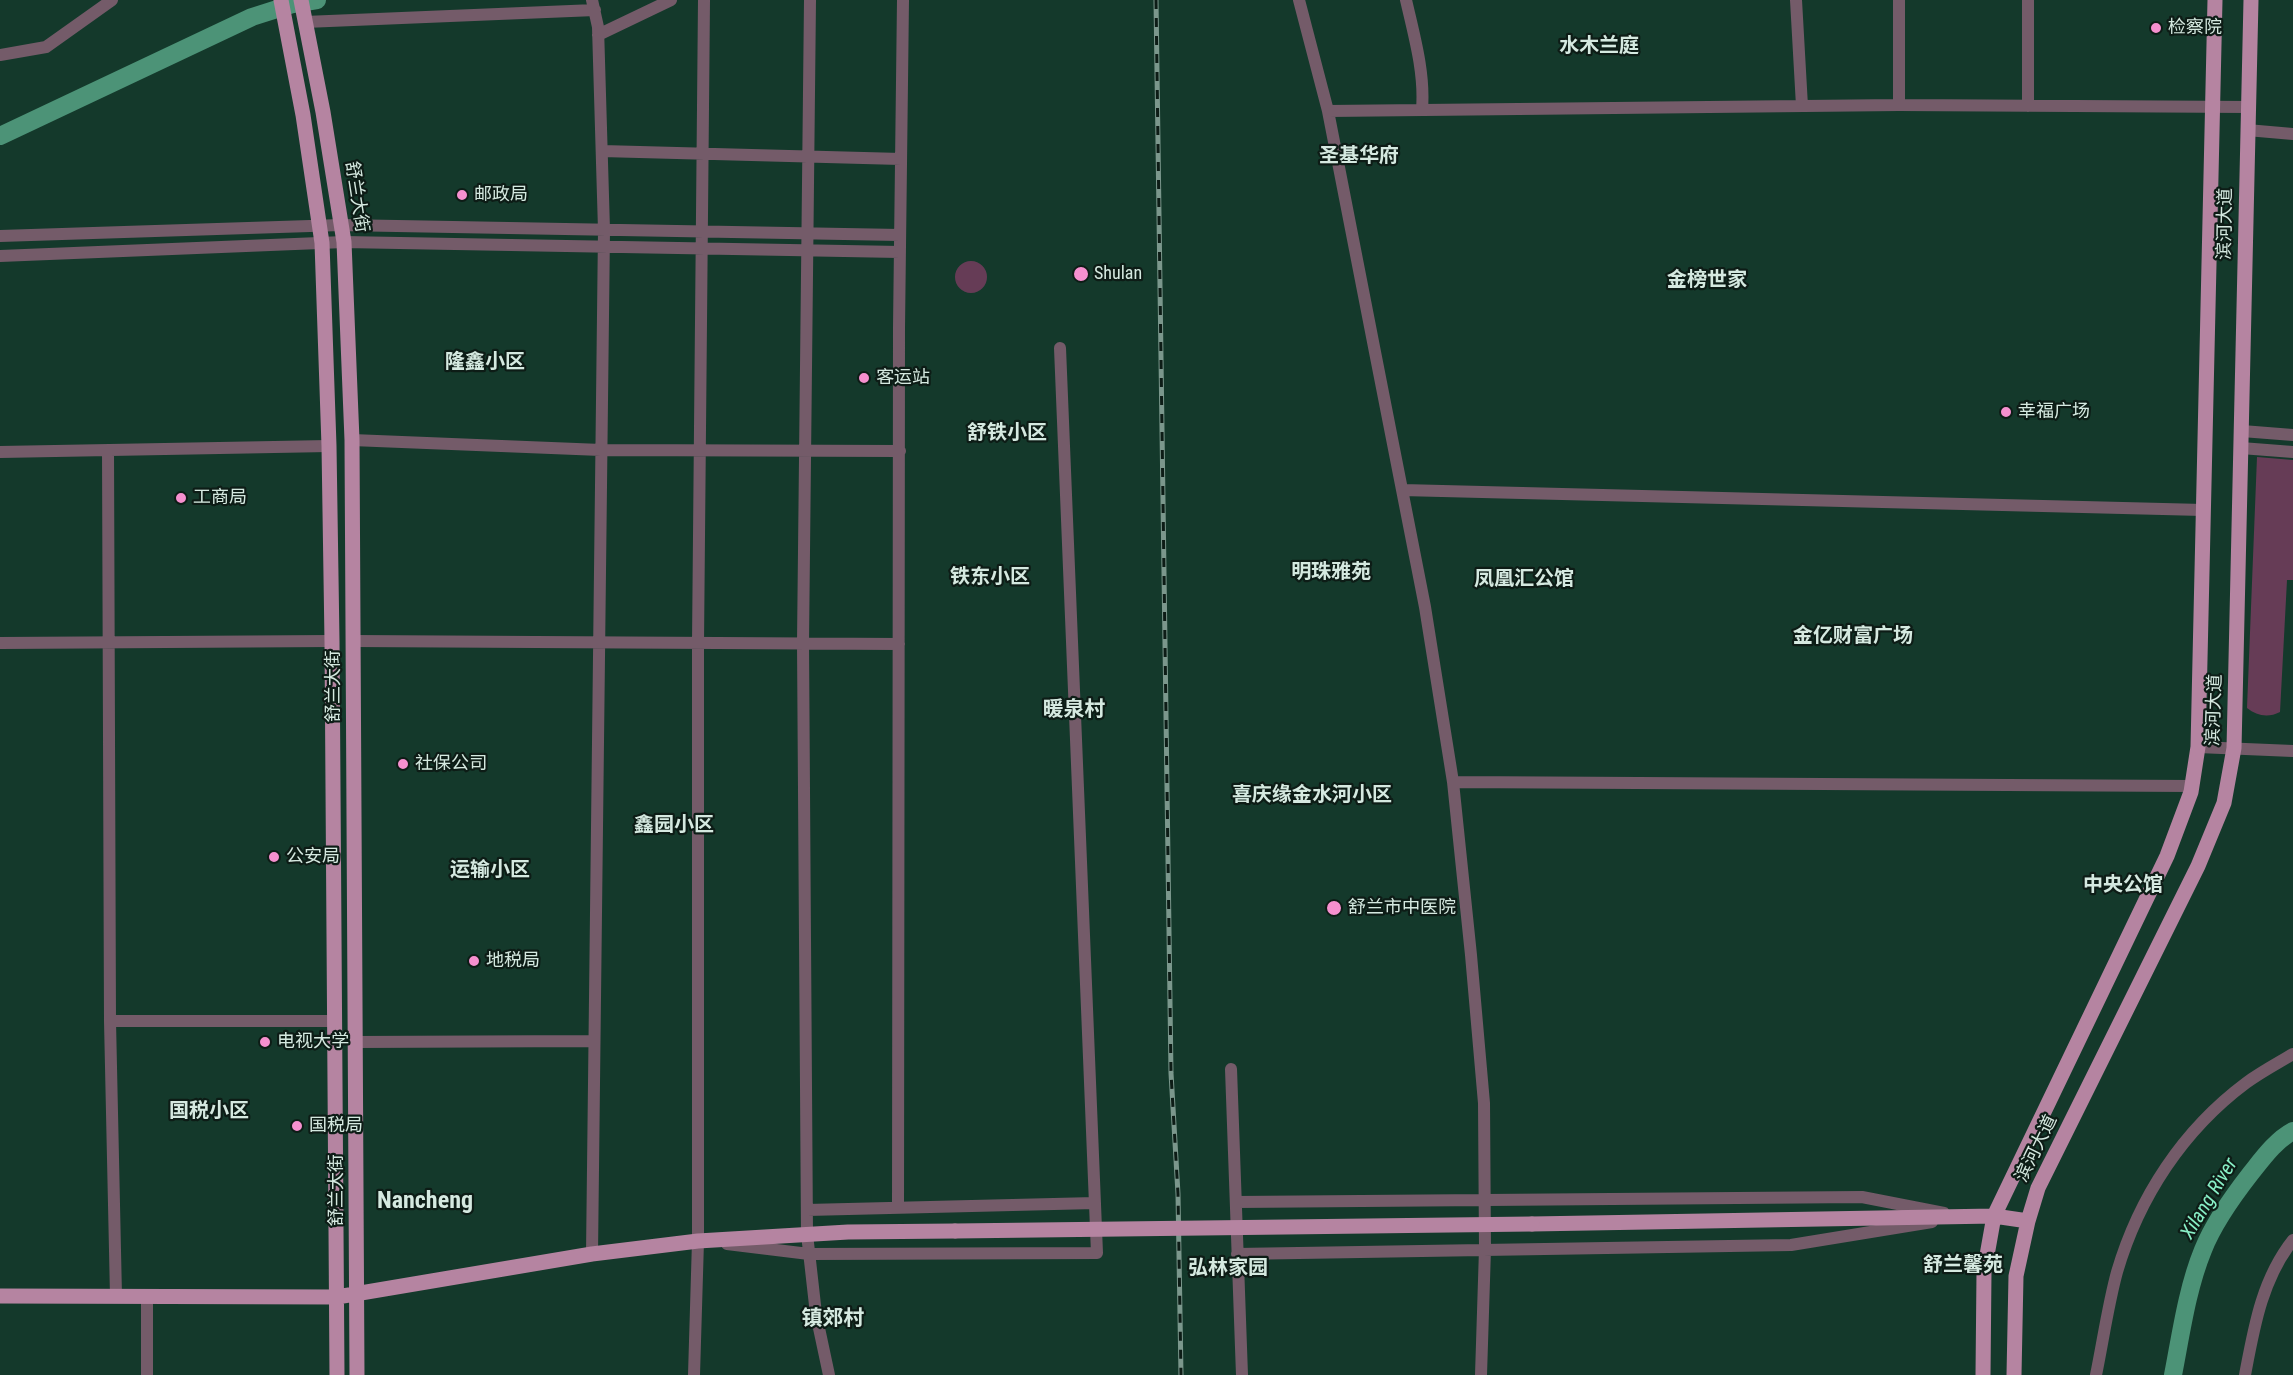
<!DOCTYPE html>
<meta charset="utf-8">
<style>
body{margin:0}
canvas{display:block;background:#14392b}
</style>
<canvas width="2293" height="1375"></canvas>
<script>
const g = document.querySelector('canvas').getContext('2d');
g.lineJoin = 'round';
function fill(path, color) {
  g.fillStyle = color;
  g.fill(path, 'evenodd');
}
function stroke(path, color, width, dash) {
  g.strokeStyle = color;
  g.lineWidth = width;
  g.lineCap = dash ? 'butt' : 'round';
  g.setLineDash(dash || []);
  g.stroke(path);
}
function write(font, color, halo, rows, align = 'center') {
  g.font = font + ' "Roboto Condensed","Noto Sans SC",sans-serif';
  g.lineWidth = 4.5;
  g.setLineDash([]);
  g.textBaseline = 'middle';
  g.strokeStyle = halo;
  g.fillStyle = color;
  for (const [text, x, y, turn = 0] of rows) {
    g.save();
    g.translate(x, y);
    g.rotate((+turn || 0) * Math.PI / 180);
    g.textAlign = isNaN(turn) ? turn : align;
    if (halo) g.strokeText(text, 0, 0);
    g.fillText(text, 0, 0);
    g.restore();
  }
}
fill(new Path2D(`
 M955 277a16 16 0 1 1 32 0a16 16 0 1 1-32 0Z
 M 2257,457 L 2293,460 L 2293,580 L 2287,580 L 2280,712 C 2268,718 2257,716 2247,708 Z`), '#663c56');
stroke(new Path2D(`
 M 0,136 L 252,17 L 293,4 L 317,0
 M 2173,1375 C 2181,1334 2187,1289 2203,1250 C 2214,1222 2233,1196 2251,1173 C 2263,1158 2276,1140 2293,1131`), '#4c9377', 18);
stroke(new Path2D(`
 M 810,0 L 803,643 L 807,1234 L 816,1314 L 829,1375
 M 1299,0 L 1328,111 L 1375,352 L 1425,607 L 1453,782 L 1471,955 L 1484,1103 L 1485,1249 L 1481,1375
 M 1406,0 C 1414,35 1425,73 1422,109
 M 1796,0 L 1802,106
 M 305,22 L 595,10
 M 598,35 L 671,0
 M 0,55 L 46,47 L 112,0
 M 1899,105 L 1899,0
 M 2028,106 L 2028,0
 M 1328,111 L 1899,105 L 2249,107
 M 2247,130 L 2293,134
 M 602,151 L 901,159
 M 0,236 L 341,225 L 900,235
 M 0,256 L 344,242 L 900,252
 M 2242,431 L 2293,435
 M 352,440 L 601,450 L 900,451
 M 2241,448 L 2293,452
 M 108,450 L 110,1021 L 116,1296
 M 0,452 L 329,446
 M 1402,490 L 2203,510
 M 353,641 L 899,644
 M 0,643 L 332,641
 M 2198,747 L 2293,751
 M 1453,782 L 2192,786
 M 110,1021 L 335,1021
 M 356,1042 L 594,1041
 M 1231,1069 L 1242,1375
 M 1236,1202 L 1862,1197 L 1944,1213
 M 898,1207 L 899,328 L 903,0
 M 807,1210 L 1095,1203
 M 727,1244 L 809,1254 L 1097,1253 L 1060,348
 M 592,1254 L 604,230 L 598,27 L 592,0
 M 1237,1254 L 1791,1245 L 1932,1222
 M 147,1375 L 147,1296
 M 694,1375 L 698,1241 L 698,643 L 704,0
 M 2096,1375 C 2103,1341 2108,1305 2117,1272 C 2139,1197 2183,1130 2246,1083 C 2261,1072 2278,1063 2293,1054
 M 2245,1375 C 2254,1327 2262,1279 2293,1240`), '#745b69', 12);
stroke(new Path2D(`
 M 281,0 L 303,115 L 322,243 L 329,446 L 332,641 L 337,1375
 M 301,0 L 323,112 L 344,242 L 352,440 L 357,1375
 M 1532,1224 L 1994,1216 L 2028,1221
 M 0,1296 L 337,1297 L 592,1254 L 698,1241 L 848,1232 L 955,1231
 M 1983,1375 L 1984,1272 L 1994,1216 L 2167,856 L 2191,792 L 2198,747 L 2215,0
 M 2014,1375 L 2016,1276 L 2028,1221 L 2038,1188 L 2198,866 L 2224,803 L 2234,748 L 2251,0`), '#b584a1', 15);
const rail = new Path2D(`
 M 1156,0 L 1171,1073 L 1178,1194 L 1181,1375`);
stroke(rail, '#7b978c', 5);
stroke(rail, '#0d1c16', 3, [9]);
stroke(new Path2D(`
 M 955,1231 L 1532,1224`), '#b584a1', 15);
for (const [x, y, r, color] of [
 [2156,28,6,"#f690cf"],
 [462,195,6,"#f690cf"],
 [1081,274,8,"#f690cf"],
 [864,378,6,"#f690cf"],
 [2006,412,6,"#f690cf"],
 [181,498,6,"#f690cf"],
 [403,764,6,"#f690cf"],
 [274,857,6,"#f690cf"],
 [1334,908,8,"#f690cf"],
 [474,961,6,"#f690cf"],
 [265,1042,6,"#f690cf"],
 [297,1126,6,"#f690cf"]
]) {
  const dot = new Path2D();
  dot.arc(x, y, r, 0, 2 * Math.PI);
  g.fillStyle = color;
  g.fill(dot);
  stroke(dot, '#0d1c16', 2);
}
write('18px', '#d5e9e0', '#0d1c16', [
 ["检察院",2168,28],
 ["邮政局",474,195],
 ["Shulan",1094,274],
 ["客运站",876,378],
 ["幸福广场",2018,412],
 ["工商局",193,498],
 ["社保公司",415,764],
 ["公安局",286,857],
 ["舒兰市中医院",1348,908],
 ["地税局",486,961],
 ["电视大学",277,1042],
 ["国税局",309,1126]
], 'left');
write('18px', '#d5e9e0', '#0d1c16', [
 ["舒兰大街",356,197,81],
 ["滨河大道",2226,224,-89],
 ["舒兰大街",334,686,-90],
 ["滨河大道",2215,710,-88],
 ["滨河大道",2037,1149,-64],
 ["舒兰大街",337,1190,-90]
]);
write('bold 20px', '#d5e9e0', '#0d1c16', [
 ["水木兰庭",1599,47],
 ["圣基华府",1359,157],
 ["金榜世家",1707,281],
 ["隆鑫小区",485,363],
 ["舒铁小区",1007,434],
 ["明珠雅苑",1331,573],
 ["铁东小区",990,578],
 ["凤凰汇公馆",1524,580],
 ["金亿财富广场",1853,637],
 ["喜庆缘金水河小区",1312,796],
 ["鑫园小区",674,826],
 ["运输小区",490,871],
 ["中央公馆",2123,886],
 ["国税小区",209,1112],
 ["舒兰馨苑",1963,1266],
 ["弘林家园",1228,1269]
]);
write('italic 20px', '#88efc6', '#0d1c16', [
 ["Xilang River",2210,1199,-59]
]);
write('bold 21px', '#d5e9e0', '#0d1c16', [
 ["暖泉村",1074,711],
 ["镇郊村",833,1320]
]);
write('bold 24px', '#d5e9e0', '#0d1c16', [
 ["Nancheng",425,1202]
]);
</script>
